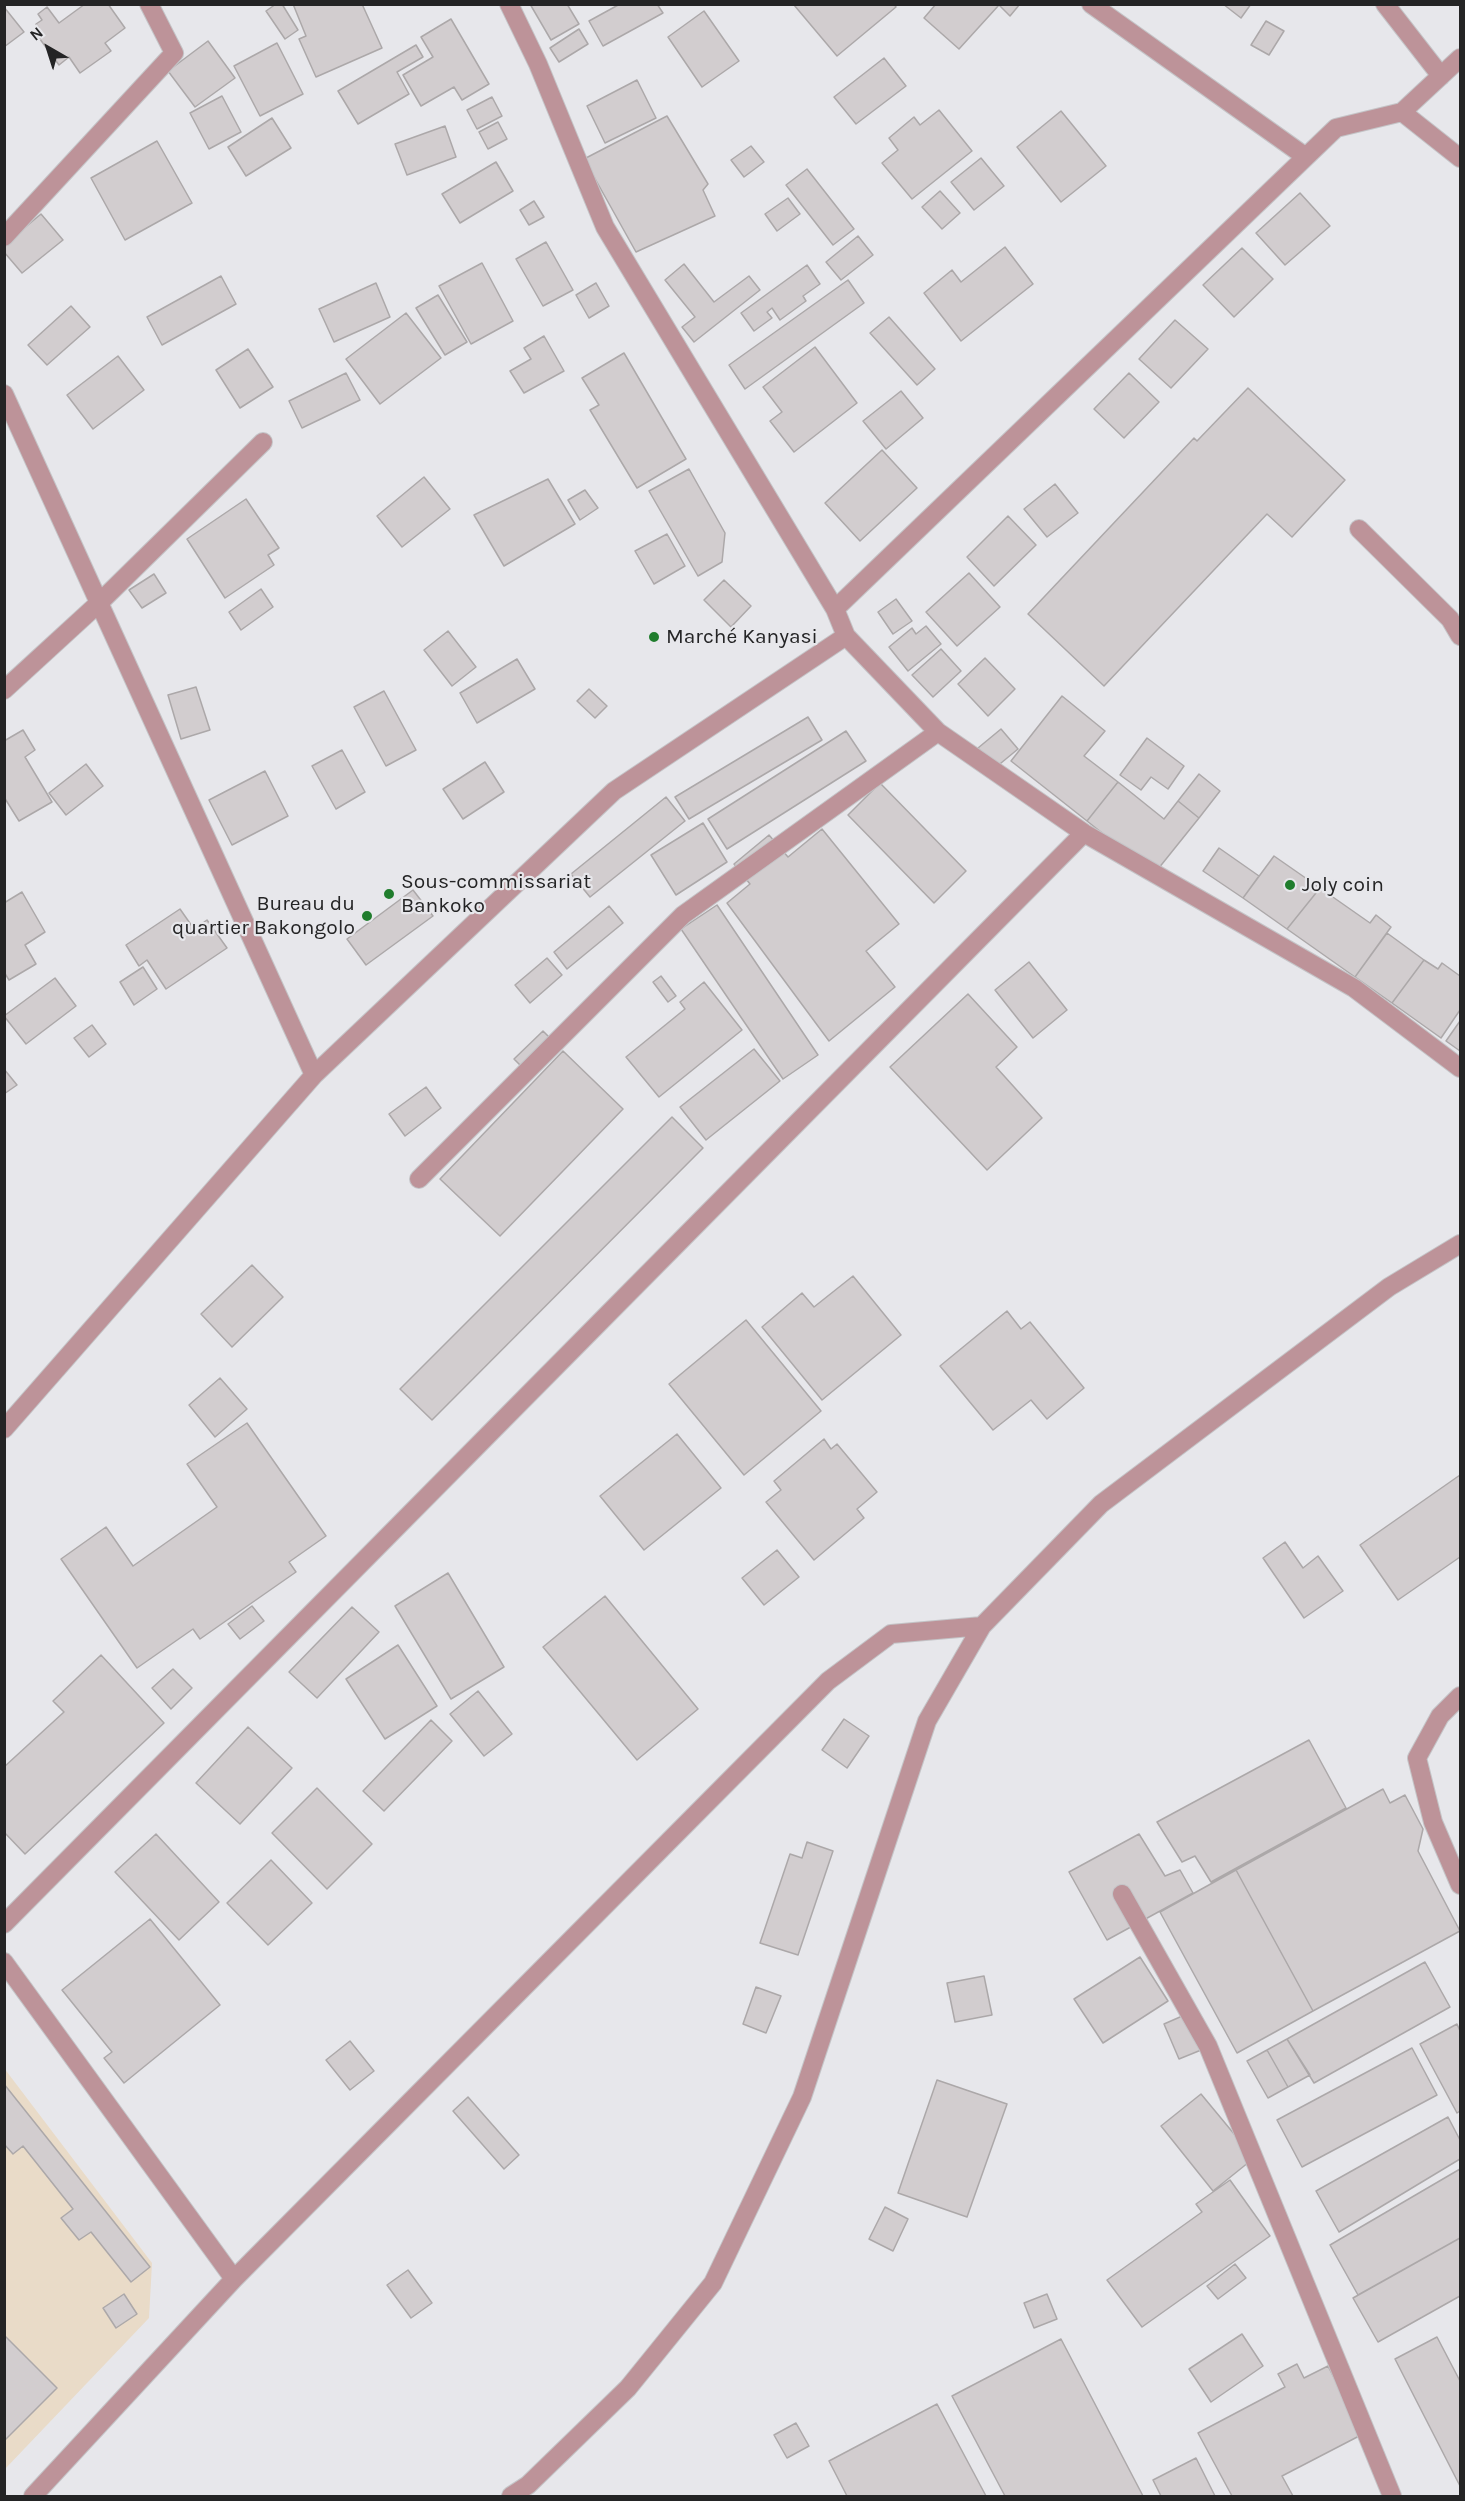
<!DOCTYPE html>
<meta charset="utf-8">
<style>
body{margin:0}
#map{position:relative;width:1465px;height:2501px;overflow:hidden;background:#e7e7eb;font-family:Karla,sans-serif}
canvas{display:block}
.frame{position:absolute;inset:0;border:6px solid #242425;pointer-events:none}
.north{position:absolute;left:18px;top:18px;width:60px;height:60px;-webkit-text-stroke:4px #e7e7eb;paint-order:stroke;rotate:321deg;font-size:16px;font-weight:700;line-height:24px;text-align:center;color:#242425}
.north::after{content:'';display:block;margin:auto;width:21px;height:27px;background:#242425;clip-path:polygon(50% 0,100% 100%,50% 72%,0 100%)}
</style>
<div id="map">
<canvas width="1465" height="2501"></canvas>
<div class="frame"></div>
<div class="north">N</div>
</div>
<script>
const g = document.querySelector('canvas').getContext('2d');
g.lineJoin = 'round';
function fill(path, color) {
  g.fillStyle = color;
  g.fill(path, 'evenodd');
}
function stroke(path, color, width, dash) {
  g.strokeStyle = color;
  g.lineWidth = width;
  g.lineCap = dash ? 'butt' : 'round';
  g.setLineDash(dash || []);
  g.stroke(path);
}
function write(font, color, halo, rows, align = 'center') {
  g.font = font + ' Karla,sans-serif';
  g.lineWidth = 4.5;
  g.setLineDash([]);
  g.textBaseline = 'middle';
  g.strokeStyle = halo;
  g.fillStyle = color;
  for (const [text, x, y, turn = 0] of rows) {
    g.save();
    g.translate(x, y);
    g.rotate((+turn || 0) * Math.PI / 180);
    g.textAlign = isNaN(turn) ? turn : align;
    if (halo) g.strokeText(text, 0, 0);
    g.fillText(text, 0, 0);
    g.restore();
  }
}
fill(new Path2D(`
 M 4,2068 L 152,2263 L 149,2318 L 5,2469 Z`), '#e9dbc8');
const building = new Path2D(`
 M 85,4 L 108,4 L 125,28 L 105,43 L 111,51 L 80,73 L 69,57 L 59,65 L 34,31 L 39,28 L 36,24 L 42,20 L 38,14 L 47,7 L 59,23 Z
 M 276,4 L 282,4 L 298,30 L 285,39 L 266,11 Z
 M 293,4 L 362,4 L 382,48 L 316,77 L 299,39 L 306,36 Z
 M 530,4 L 567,4 L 579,24 L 551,40 Z
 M 620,4 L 657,4 L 663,13 L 603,46 L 589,21 Z
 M 894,4 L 896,7 L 837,56 L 794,5 Z
 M 936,4 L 1020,4 L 1010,16 L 999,5 L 959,49 L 924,18 Z
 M 1223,4 L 1251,4 L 1241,18 Z
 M 4,7 L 24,32 L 4,47 Z
 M 704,11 L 739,61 L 702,87 L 668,37 Z
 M 451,19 L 489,84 L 462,100 L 454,87 L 421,106 L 403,75 L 433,57 L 421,37 Z
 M 1266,21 L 1284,31 L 1269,55 L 1251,45 Z
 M 579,29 L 588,44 L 559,62 L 550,48 Z
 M 208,41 L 235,78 L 195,107 L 168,71 Z
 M 277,43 L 303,94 L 260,116 L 234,66 Z
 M 416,45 L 423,57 L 397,72 L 409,94 L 358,124 L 338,91 Z
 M 884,58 L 906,86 L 856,124 L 834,97 Z
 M 637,80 L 656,118 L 605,143 L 587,106 Z
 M 222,96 L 241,132 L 209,149 L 190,113 Z
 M 492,97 L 502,116 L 477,129 L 467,110 Z
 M 939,110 L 972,151 L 912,199 L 882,163 L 898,150 L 889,138 L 914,117 L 920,125 Z
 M 1061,111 L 1106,166 L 1061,202 L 1017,147 Z
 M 667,116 L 708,184 L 703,190 L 715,216 L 636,252 L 584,159 Z
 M 272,118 L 291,148 L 246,176 L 228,147 Z
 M 498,122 L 507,139 L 488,149 L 479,132 Z
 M 445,126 L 456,157 L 407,175 L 395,144 Z
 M 157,141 L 192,203 L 125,240 L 91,178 Z
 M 751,146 L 764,162 L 744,177 L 731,160 Z
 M 981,158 L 1004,186 L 974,210 L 951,182 Z
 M 496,162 L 513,191 L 460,223 L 442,194 Z
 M 807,169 L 854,229 L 833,245 L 786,185 Z
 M 940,191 L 960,213 L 942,229 L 922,207 Z
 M 1300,193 L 1330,226 L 1285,265 L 1256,233 Z
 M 788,198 L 800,214 L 777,231 L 765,214 Z
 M 534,201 L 544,217 L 529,225 L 520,210 Z
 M 41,214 L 63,240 L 22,273 L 4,252 L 4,245 Z
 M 858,236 L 873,255 L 841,280 L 826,262 Z
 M 546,242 L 573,290 L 543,306 L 516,259 Z
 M 1005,247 L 1033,284 L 961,341 L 924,293 L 952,270 L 961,282 Z
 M 1242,248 L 1273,279 L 1234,317 L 1203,285 Z
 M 482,263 L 513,321 L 471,344 L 439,286 Z
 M 684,264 L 714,302 L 749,276 L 760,290 L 694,342 L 682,327 L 695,317 L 665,280 Z
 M 807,265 L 820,284 L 803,296 L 806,301 L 780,320 L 772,308 L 767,312 L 772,318 L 754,331 L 741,313 Z
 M 221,276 L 236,304 L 162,345 L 147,317 Z
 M 848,280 L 864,303 L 745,389 L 729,365 Z
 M 376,283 L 390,317 L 334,342 L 319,309 Z
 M 596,283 L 609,306 L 589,318 L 576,295 Z
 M 438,295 L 467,342 L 445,355 L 416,308 Z
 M 71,306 L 90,327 L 47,365 L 28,345 Z
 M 406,313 L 441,358 L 380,404 L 346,359 Z
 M 889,317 L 935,369 L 917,385 L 870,333 Z
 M 1175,320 L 1208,349 L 1171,388 L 1139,359 Z
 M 544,336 L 564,371 L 524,393 L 510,371 L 531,359 L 524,348 Z
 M 815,347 L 857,403 L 794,452 L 770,421 L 782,412 L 763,387 Z
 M 248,349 L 273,387 L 240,408 L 216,370 Z
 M 624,353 L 686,459 L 637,488 L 590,410 L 599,405 L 582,378 Z
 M 118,356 L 144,390 L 93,429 L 67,395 Z
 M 346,373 L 360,400 L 302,428 L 289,401 Z
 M 1129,373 L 1159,402 L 1124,438 L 1094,409 Z
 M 1248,388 L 1345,480 L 1292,537 L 1267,514 L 1104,686 L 1028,614 L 1194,438 L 1197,441 Z
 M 901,391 L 923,418 L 886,449 L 863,421 Z
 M 882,450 L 917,488 L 860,541 L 825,503 Z
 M 689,469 L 725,533 L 722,562 L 698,576 L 649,491 Z
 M 424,477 L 450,509 L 402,547 L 377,516 Z
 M 548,479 L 575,524 L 504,566 L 474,515 Z
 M 1055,484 L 1078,513 L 1047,537 L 1024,509 Z
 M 585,490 L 598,508 L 580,520 L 568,500 Z
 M 246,499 L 279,548 L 268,555 L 274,565 L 225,598 L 187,539 Z
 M 1008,516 L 1036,545 L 994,586 L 967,557 Z
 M 667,534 L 685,566 L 654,584 L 635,551 Z
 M 969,573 L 1000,607 L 957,646 L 926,612 Z
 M 154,574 L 166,593 L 142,608 L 129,590 Z
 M 724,580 L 751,606 L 731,627 L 704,600 Z
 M 261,589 L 273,607 L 241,630 L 229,612 Z
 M 896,599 L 912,621 L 893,634 L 878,612 Z
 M 926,626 L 941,644 L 908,671 L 889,647 L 912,628 L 916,634 Z
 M 448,631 L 476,667 L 452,686 L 424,650 Z
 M 941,649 L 961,671 L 933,697 L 912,675 Z
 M 985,658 L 1015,689 L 988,716 L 958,684 Z
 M 517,659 L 535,689 L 477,723 L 460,693 Z
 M 196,687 L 210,730 L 181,739 L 168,695 Z
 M 589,689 L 607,706 L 595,718 L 577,701 Z
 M 384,691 L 416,750 L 386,766 L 354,707 Z
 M 1062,696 L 1105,731 L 1084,756 L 1118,782 L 1087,821 L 1011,761 Z
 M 808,717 L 822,740 L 689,819 L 675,797 Z
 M 1001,729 L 1018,749 L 995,768 L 978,748 Z
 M 23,730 L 35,750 L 25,757 L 52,802 L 19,821 L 4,797 L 4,741 Z
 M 846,731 L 866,761 L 727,849 L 708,819 Z
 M 1147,738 L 1184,766 L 1168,789 L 1151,777 L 1141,790 L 1120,775 Z
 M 342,750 L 365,792 L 336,809 L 312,766 Z
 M 485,762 L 504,792 L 463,819 L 443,789 Z
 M 86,764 L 103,786 L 66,815 L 49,793 Z
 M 265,771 L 288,816 L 232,845 L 209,800 Z
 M 1199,774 L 1220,791 L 1199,818 L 1178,801 Z
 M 1118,782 L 1164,819 L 1178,801 L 1199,818 L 1154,874 L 1087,821 Z
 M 880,783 L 966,871 L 934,903 L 848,815 Z
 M 666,797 L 685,821 L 590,897 L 571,874 Z
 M 703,823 L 727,862 L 676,895 L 651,855 Z
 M 822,829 L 899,924 L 866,951 L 895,987 L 829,1041 L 727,903 L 750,884 L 734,864 L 769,835 L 788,857 Z
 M 1219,848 L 1259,876 L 1243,898 L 1203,871 Z
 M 1274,856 L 1320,888 L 1287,929 L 1243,898 Z
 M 1320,888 L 1370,923 L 1376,915 L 1391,927 L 1355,977 L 1287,929 Z
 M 413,890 L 433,916 L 366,965 L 347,939 Z
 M 22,892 L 45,932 L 25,945 L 36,964 L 9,980 L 4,972 L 4,903 Z
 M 717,905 L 818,1055 L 783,1079 L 681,929 Z
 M 609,906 L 623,923 L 567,969 L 554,952 Z
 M 180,909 L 194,929 L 207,920 L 227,948 L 166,989 L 147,960 L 139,966 L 126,945 Z
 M 1387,933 L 1424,960 L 1392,1003 L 1355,977 Z
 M 547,958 L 562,975 L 530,1003 L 515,985 Z
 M 1424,960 L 1438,969 L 1442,963 L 1460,976 L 1460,1010 L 1441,1038 L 1392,1003 Z
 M 1029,962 L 1067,1010 L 1033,1038 L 995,990 Z
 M 143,967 L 157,989 L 134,1005 L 120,982 Z
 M 661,976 L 676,996 L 668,1002 L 653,982 Z
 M 55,978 L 76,1006 L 26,1044 L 4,1016 Z
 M 704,982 L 742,1030 L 659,1097 L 626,1057 L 685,1009 L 680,1002 Z
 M 968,994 L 1017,1047 L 996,1067 L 1042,1118 L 987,1170 L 890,1067 Z
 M 1460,1021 L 1460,1051 L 1446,1041 Z
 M 92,1025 L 106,1044 L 89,1057 L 74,1038 Z
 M 543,1031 L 554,1042 L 524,1069 L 514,1059 Z
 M 754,1049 L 780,1081 L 706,1140 L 680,1107 Z
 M 563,1051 L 623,1109 L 500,1236 L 440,1179 Z
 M 4,1069 L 17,1085 L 4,1094 Z
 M 426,1087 L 441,1108 L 405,1136 L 389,1114 Z
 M 672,1117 L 703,1148 L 432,1420 L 400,1389 Z
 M 252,1265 L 283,1297 L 232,1347 L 201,1314 Z
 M 853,1276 L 901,1335 L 822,1400 L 762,1327 L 802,1293 L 814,1307 Z
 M 1007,1311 L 1021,1329 L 1030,1322 L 1084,1388 L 1047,1419 L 1031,1400 L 993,1430 L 940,1366 Z
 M 746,1320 L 821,1411 L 744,1475 L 669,1384 Z
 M 220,1378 L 247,1409 L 215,1437 L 189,1405 Z
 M 247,1423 L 326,1536 L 289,1562 L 296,1572 L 200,1639 L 193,1629 L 137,1668 L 61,1559 L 106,1527 L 133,1566 L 217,1507 L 187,1464 Z
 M 677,1434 L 721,1488 L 644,1550 L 600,1496 Z
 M 824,1439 L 831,1449 L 837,1444 L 877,1492 L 857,1509 L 864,1518 L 814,1560 L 766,1502 L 781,1490 L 774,1481 Z
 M 1460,1475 L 1460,1557 L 1398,1600 L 1360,1545 Z
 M 1285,1542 L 1303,1568 L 1318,1556 L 1343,1591 L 1304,1618 L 1263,1558 Z
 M 777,1550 L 799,1577 L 764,1605 L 742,1578 Z
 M 448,1573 L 504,1667 L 451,1699 L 395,1606 Z
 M 605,1596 L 698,1709 L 637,1760 L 543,1647 Z
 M 252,1606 L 264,1621 L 240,1639 L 228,1624 Z
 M 352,1607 L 379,1632 L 317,1698 L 289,1672 Z
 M 398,1645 L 437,1706 L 385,1739 L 346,1679 Z
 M 101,1655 L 164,1723 L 25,1854 L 4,1832 L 4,1767 L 64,1712 L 53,1701 Z
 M 173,1669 L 192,1688 L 171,1709 L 152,1688 Z
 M 478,1691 L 512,1734 L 484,1756 L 450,1714 Z
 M 844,1719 L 869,1736 L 847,1768 L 822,1750 Z
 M 431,1720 L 452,1741 L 384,1811 L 363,1791 Z
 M 248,1727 L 292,1768 L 240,1824 L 196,1783 Z
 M 1309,1740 L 1346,1808 L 1211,1882 L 1195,1856 L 1182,1862 L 1157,1822 Z
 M 317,1788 L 372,1844 L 327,1889 L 272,1833 Z
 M 1383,1789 L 1390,1803 L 1405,1795 L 1423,1829 L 1418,1851 L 1460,1931 L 1313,2011 L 1236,1870 Z
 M 156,1834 L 219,1902 L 179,1940 L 115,1872 Z
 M 1139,1834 L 1165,1876 L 1180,1870 L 1193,1893 L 1107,1940 L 1069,1872 Z
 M 807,1842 L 833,1851 L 798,1955 L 760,1943 L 790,1854 L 802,1858 Z
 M 271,1860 L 312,1903 L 268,1945 L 227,1903 Z
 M 1236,1870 L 1313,2011 L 1237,2053 L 1160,1912 Z
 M 150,1919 L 220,2005 L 124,2083 L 104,2058 L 112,2052 L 62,1990 Z
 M 1140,1957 L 1168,2001 L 1103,2043 L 1074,1999 Z
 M 1425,1962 L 1450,2007 L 1314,2083 L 1287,2039 Z
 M 984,1976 L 992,2015 L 955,2022 L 947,1983 Z
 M 756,1987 L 781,1996 L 766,2033 L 743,2024 Z
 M 1196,2010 L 1211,2046 L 1179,2059 L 1164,2024 Z
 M 1457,2024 L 1460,2031 L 1460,2111 L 1457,2113 L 1420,2044 Z
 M 1287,2039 L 1310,2075 L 1288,2087 L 1267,2050 Z
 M 350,2041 L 374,2071 L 350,2090 L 326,2060 Z
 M 1412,2048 L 1437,2095 L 1302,2167 L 1277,2120 Z
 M 1267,2050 L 1288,2087 L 1268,2098 L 1247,2061 Z
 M 937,2080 L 1007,2104 L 967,2217 L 898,2193 Z
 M 4,2084 L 150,2267 L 131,2282 L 91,2232 L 79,2240 L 61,2218 L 73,2209 L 23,2146 L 13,2154 L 4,2144 Z
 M 1201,2094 L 1254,2158 L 1213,2191 L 1161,2126 Z
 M 468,2097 L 519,2155 L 504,2169 L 453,2111 Z
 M 1448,2117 L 1460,2140 L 1460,2159 L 1339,2232 L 1316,2191 Z
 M 1460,2169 L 1460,2238 L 1358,2295 L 1330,2245 Z
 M 1230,2180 L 1270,2236 L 1142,2327 L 1107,2280 L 1202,2212 L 1196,2204 Z
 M 885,2207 L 908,2219 L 893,2251 L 869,2239 Z
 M 1460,2238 L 1460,2296 L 1378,2342 L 1353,2298 Z
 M 1235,2264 L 1246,2278 L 1218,2299 L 1207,2286 Z
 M 408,2270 L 432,2303 L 411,2318 L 387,2285 Z
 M 124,2294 L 137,2314 L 116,2328 L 103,2308 Z
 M 1047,2294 L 1057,2319 L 1034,2328 L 1024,2303 Z
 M 1242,2334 L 1263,2366 L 1211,2402 L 1189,2369 Z
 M 4,2335 L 57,2388 L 4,2441 Z
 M 1437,2337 L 1460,2381 L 1460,2486 L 1395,2359 Z
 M 1061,2339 L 1143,2496 L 1005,2496 L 952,2396 Z
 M 1297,2364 L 1304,2378 L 1328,2366 L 1363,2434 L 1282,2476 L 1293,2496 L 1232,2496 L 1198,2433 L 1285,2387 L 1278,2374 Z
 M 937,2404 L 986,2496 L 847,2496 L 829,2461 Z
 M 796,2423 L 809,2446 L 787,2458 L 774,2435 Z
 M 1196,2458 L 1215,2496 L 1161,2496 L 1153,2480 Z`);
fill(building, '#d2cdcf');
stroke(building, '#aca8a9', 1.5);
const minor = new Path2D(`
 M 509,4 L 538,64 L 605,227 L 835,609 L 846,636 L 938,732 L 1084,833 L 1354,988 L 1460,1068
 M 1091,4 L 1306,157
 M 1385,4 L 1441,76
 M 1402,112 L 1460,58
 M 4,237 L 174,53 L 149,4
 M 4,394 L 314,1075
 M 1359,529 L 1450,619 L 1460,636
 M 835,609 L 1336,128 L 1402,112 L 1460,158
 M 4,690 L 100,602 L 263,442
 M 419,1179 L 683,915 L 938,732
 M 4,1429 L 314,1075 L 614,791 L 846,636
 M 1460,1696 L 1440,1716 L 1417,1758 L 1433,1822 L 1460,1885
 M 1122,1894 L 1208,2046 L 1392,2496
 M 4,1924 L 1084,833
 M 4,1962 L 234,2279
 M 33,2496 L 234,2279 L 828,1681 L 891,1634 L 982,1626
 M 511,2496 L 528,2485 L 628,2388 L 713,2283 L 802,2097 L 927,1721 L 982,1626 L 1101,1504 L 1389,1287 L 1460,1244`);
stroke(minor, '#c4c4c7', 20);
stroke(minor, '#bd9399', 18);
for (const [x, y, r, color] of [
 [654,637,6,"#207d2d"],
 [1290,885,6,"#207d2d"],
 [389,894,6,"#207d2d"],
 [367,916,6,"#207d2d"]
]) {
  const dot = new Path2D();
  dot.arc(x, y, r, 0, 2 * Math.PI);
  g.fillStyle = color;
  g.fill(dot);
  stroke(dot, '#e7e7eb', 2);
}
write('21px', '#242425', '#e7e7eb', [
 ["Marché Kanyasi",666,637],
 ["Sous-commissariat",401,882],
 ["Bankoko",401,906],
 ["Joly coin",1302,885],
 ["Bureau du",355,904,"right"],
 ["quartier Bakongolo",355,928,"right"]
], 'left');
</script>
